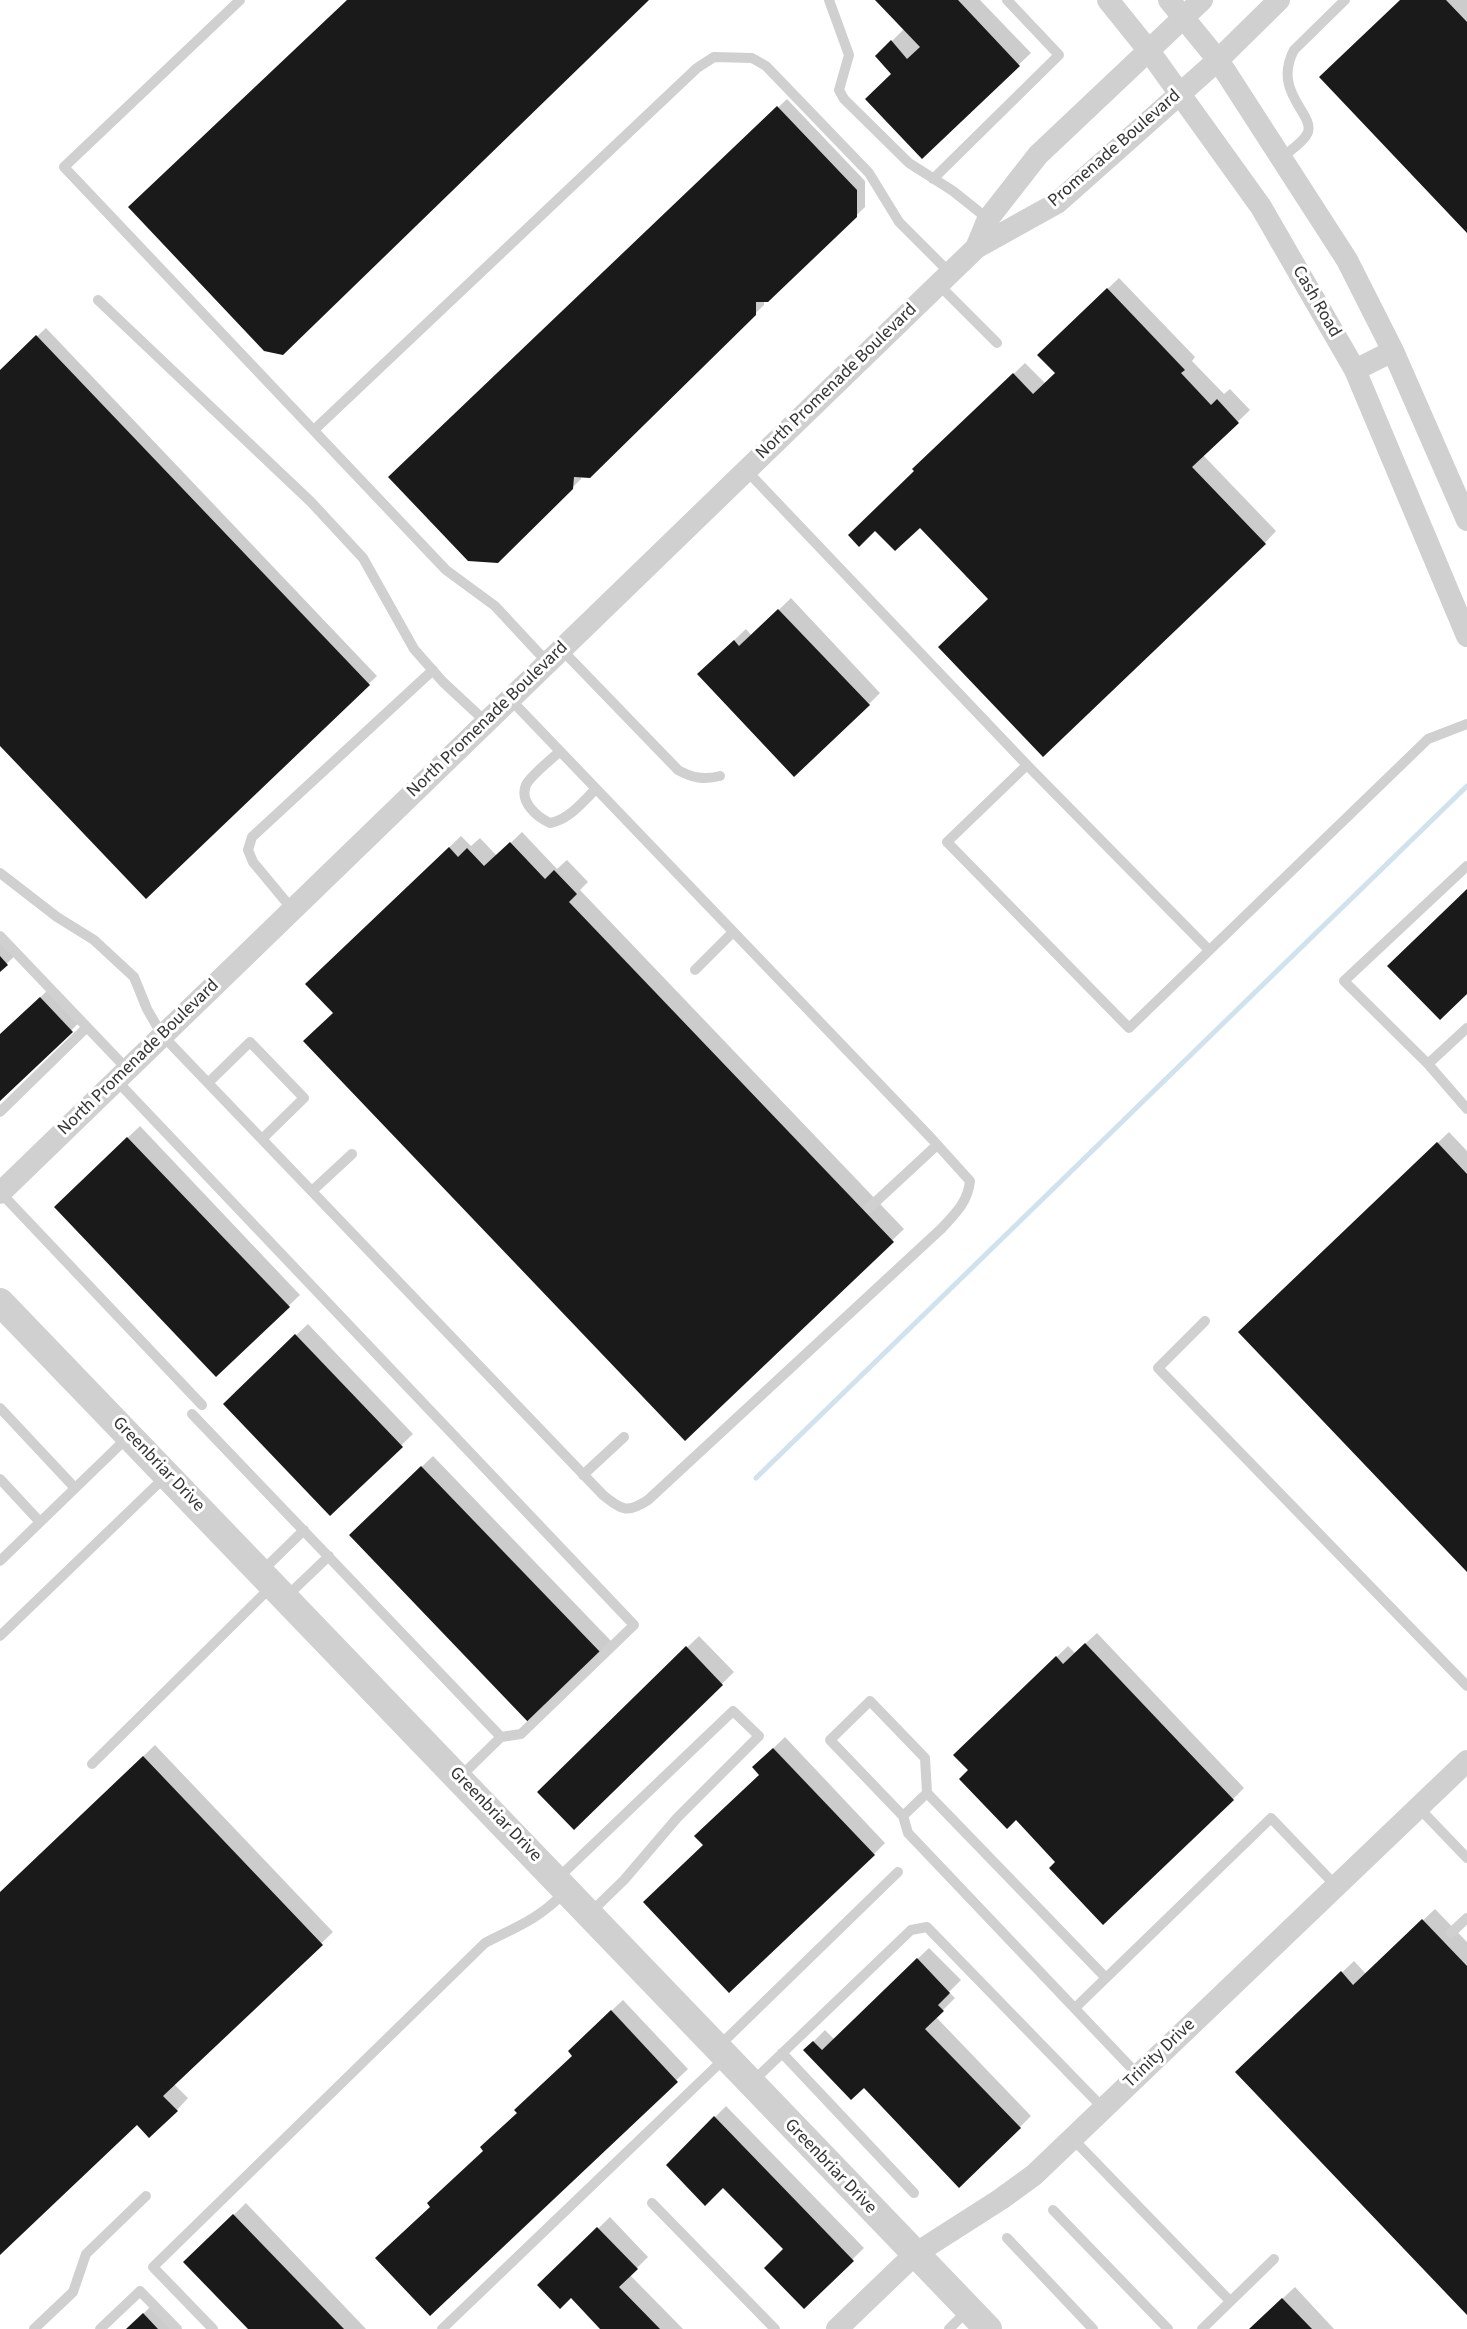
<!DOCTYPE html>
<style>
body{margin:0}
canvas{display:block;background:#fff}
</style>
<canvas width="1467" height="2329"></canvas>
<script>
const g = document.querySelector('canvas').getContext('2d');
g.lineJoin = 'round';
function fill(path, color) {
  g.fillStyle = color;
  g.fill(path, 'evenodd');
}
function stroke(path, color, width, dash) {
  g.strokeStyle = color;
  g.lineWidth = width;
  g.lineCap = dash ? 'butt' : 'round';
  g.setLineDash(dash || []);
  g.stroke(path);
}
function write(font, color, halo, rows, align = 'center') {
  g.font = font + ' "Source Sans 3",sans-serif';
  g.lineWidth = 6;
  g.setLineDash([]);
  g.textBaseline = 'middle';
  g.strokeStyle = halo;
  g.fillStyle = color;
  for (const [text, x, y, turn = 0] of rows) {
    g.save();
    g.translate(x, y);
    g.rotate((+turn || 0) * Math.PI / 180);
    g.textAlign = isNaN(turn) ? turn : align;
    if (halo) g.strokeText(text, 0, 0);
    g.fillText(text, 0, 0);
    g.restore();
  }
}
fill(new Path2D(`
 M 877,0 L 980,0 L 1031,53 L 922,157 L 893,74 L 877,56 L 904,29 Z
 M 1401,0 L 1467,0 L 1467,231 Z
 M 787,99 L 865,181 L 865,207 L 768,301 L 764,301 L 764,305 L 590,476 L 581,476 L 581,479 L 497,562 L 390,477 Z
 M 1119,278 L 1195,357 L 1192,361 L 1224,394 L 1230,389 L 1250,410 L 1203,455 L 1276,531 L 1265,543 L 990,599 L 916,471 L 926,458 L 1025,363 L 1046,384 L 1057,373 L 1051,343 Z
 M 46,328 L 377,676 L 146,897 L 0,744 L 0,371 Z
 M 791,598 L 880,693 L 869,704 L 710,663 L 746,629 L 752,636 Z
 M 522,832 L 557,869 L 567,860 L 588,882 L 580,890 L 904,1229 L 685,1439 L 334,1013 L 318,973 L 461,836 L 471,846 L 480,838 L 497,856 Z
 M 0,932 L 19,952 L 0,970 Z
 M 52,986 L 83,1019 L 0,1099 L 0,1036 Z
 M 140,1126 L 300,1295 L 216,1375 L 67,1195 Z
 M 1449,1132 L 1467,1151 L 1467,1569 L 1252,1321 Z
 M 308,1324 L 413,1434 L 330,1514 L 236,1392 Z
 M 433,1456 L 612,1642 L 530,1722 L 351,1535 Z
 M 1097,1633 L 1244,1788 L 1233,1799 L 1057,1862 L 970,1770 L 967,1743 L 1068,1646 L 1075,1653 Z
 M 699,1636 L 734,1672 L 574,1828 L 539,1792 Z
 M 785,1737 L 885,1843 L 874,1854 L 761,1775 L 754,1767 Z
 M 155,1745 L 333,1932 L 174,2084 L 188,2098 L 177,2110 L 137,2123 L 0,2253 L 0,1893 Z
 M 1435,1909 L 1467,1942 L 1467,2313 L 1249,2061 L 1354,1961 L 1366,1974 Z
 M 929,1948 L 961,1980 L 949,1992 L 955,1998 L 936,2017 L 1031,2116 L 1020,2127 L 864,2086 L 805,2050 L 825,2030 L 834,2039 Z
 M 623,2000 L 688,2069 L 430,2314 L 432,2206 L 574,2055 L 581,2039 Z
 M 726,2106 L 864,2248 L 804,2307 L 785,2249 L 723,2185 L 668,2165 Z
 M 246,2203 L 366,2329 L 250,2329 L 185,2262 Z
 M 610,2217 L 648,2257 L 630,2275 L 683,2329 L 602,2329 L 571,2296 L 540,2285 Z
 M 1295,2287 L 1334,2329 L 1250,2329 Z
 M 155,2302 L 181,2329 L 128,2329 Z`), '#0003');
stroke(new Path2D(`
 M 756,1478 L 1467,786`), '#cfe2ee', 5);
fill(new Path2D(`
 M 347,0 L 649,0 L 283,355 L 264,351 L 128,207 Z
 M 875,0 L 958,0 L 1020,66 L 922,159 L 865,99 L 891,74 L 875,56 L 891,40 L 907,59 L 920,47 Z
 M 1400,0 L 1446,0 L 1467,22 L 1467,233 L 1319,77 Z
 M 777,106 L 857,190 L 857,217 L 768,302 L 756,302 L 756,315 L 590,478 L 574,477 L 573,489 L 498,563 L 468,561 L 388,477 Z
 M 1107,288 L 1185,370 L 1181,373 L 1211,405 L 1217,399 L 1239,423 L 1192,467 L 1266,544 L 1043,757 L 938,647 L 988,599 L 920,528 L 895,551 L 875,531 L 859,547 L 848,535 L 914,471 L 912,469 L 1013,373 L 1033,394 L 1055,373 L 1037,355 Z
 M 36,335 L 370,685 L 146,899 L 0,746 L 0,370 Z
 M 778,609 L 870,705 L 794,777 L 697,674 L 734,640 L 739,646 Z
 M 510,842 L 545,879 L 554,870 L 577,894 L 569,902 L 894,1242 L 685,1441 L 303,1041 L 333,1013 L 305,984 L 449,847 L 458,857 L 467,848 L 484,866 Z
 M 1467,889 L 1467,994 L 1440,1020 L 1387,966 Z
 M 0,956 L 8,965 L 0,972 Z
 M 40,997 L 73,1032 L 0,1101 L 0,1034 Z
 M 127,1137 L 290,1307 L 216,1377 L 54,1207 Z
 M 1437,1142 L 1467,1174 L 1467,1572 L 1238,1332 Z
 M 295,1334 L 403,1447 L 330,1516 L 223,1404 Z
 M 421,1466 L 602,1654 L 530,1724 L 349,1535 Z
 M 1085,1643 L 1234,1800 L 1103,1925 L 1049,1868 L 1055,1862 L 1016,1820 L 1007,1829 L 959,1779 L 968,1770 L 953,1755 L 1056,1656 L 1063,1664 Z
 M 686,1646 L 723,1685 L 574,1830 L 537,1792 Z
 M 773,1748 L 875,1855 L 729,1993 L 643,1902 L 703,1845 L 694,1836 L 759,1775 L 752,1767 Z
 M 143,1756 L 323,1945 L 163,2096 L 178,2111 L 149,2138 L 137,2125 L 0,2255 L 0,1892 Z
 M 1422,1919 L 1467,1966 L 1467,2315 L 1235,2072 L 1341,1971 L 1353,1985 Z
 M 917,1958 L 950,1993 L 938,2005 L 944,2011 L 925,2029 L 1021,2128 L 959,2188 L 864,2088 L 851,2100 L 803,2050 L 813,2041 L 822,2050 Z
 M 611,2010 L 678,2082 L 430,2316 L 375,2258 L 430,2207 L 427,2203 L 483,2151 L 480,2147 L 517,2113 L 514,2110 L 572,2056 L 568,2051 Z
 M 714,2116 L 854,2261 L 804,2309 L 764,2268 L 783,2249 L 723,2188 L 705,2206 L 666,2165 Z
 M 233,2214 L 344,2329 L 248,2329 L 183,2262 Z
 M 597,2227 L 638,2269 L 619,2287 L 660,2329 L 600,2329 L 571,2298 L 560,2309 L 537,2285 Z
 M 1282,2298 L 1312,2329 L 1249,2329 Z
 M 143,2313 L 158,2329 L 126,2329 Z`), '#1a1a1a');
stroke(new Path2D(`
 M 240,0 L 64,167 L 446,570 L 495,606 L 547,662
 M 829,0 L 849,55 L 839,90 L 844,99 L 909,163 L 953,191 L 988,219
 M 1282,158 C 1289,151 1305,141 1308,132 C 1314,113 1272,92 1294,50 L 1345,0
 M 933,179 L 1059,55 L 1007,0
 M 938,284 L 997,343
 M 98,300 L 311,502 L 363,558 L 414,649 L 443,682 L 486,722
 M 314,430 L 697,68 L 714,57 L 752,58 L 766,66 L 869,173 L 899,222 L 950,273
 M 746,470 L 1027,765 L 947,842 L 1129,1028 L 1428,739 L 1467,724
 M 561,649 L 678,770 C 692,778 704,780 720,776
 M 560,751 C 552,759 530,776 526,785 C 519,802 537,817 550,823 C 569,820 582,802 596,789
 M 1027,765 L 1209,950
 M 1467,866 L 1344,981 L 1428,1064 L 1467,1109
 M 0,873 L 57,917 L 94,940 L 134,977 L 147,1009 L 162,1035 L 603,1495 C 622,1510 627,1514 648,1500 L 941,1229 C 955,1214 968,1202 970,1181 L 933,1140 L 510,699
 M 292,909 L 253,862 L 248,850 L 252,837 L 433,670
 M 0,936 L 127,1069
 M 695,970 L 733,932
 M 1428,1064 L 1467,1028
 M 116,1080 L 634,1625 L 521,1734 L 501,1737 L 459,1778
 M 208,1083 L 250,1042 L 304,1098 L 262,1139
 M 0,1112 L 87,1027
 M 312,1191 L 352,1154
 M 0,1192 L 202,1405
 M 869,1208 L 937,1145
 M 1205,1321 L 1158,1368 L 1467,1686
 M 0,1408 L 75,1488
 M 192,1414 L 501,1737
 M 583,1475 L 624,1437
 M 0,1479 L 40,1522
 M 0,1561 L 129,1436
 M 261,1572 L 304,1530
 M 286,1597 L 329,1556
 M 0,1636 L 167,1475
 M 92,1764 L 271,1587
 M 1418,1807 L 1467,1858
 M 903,1816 L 927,1793
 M 557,1879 L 733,1711 L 759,1736 L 677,1818 L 624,1880 L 589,1914
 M 1451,1933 L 1467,1918
 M 1106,1978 L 927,1793 L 925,1758 L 870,1701 L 830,1740 L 903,1816 L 908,1833 L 1138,2075
 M 1075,2008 L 1271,1818 L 1336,1886
 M 718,2047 L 898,1872
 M 782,2053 L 914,2193
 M 750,2084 L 911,1930 L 927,1927 L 1103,2108
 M 1072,2138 L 1230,2301
 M 652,2203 L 775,2329
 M 1053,2210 L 1168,2329
 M 1007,2238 L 1093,2329
 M 34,2329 L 73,2292 L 86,2254 L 146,2196
 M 100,2329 L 140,2291 L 177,2329
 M 213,2329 L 153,2267 L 485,1943 C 518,1926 537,1920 564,1893
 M 442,2329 L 725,2058
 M 949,2329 L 968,2310
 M 1202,2329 L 1274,2259`), '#d0d0d0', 10);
stroke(new Path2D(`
 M 1108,0 L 1149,51 L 1261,207 L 1355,370 L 1467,636
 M 1169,0 L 1218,60 L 1347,260 L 1393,351 L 1467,520
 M 976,248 L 988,219 L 1038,155 L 1202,0
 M 1355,370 L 1393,351
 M 0,1193 L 976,248 L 1057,203 L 1218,60 L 1279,0
 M 837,2329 L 915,2254 L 1001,2199 L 1034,2175 L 1467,1761`), '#d0d0d0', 22);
stroke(new Path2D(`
 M 0,1302 C 330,1644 657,1989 988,2329`), '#d0d0d0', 28);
write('18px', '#333', '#fff', [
 ["Promenade Boulevard",1115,149,-41],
 ["Cash Road",1316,302,60],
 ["North Promenade Boulevard",837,382,-44],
 ["North Promenade Boulevard",488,720,-44],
 ["North Promenade Boulevard",139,1058,-44],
 ["Greenbriar Drive",158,1465,46],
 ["Greenbriar Drive",495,1815,46],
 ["Trinity Drive",1160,2054,-44],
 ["Greenbriar Drive",830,2167,46]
]);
</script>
